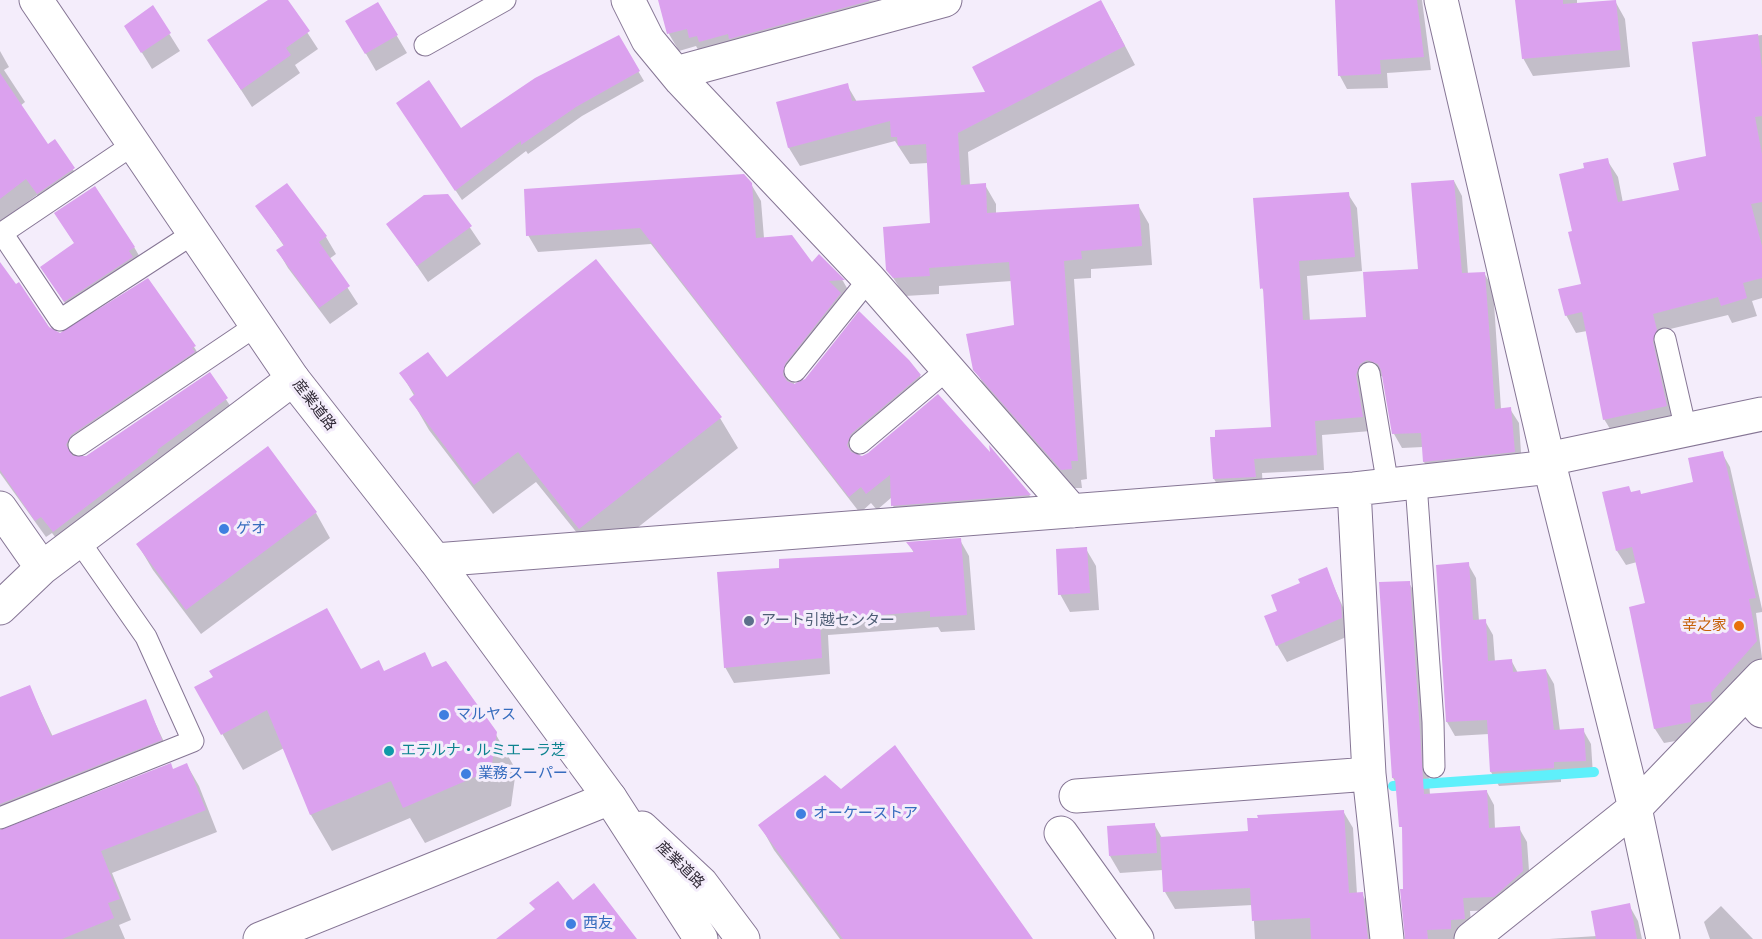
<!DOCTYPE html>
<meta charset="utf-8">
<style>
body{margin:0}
canvas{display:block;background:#f4edfb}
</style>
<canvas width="1762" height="939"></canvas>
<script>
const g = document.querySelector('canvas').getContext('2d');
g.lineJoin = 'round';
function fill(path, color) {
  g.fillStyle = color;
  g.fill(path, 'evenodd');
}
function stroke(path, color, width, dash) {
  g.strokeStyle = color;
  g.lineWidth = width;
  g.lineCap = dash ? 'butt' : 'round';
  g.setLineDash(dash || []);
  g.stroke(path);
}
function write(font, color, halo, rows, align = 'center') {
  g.font = font + ' "PT Sans","Noto Sans JP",sans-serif';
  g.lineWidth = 6;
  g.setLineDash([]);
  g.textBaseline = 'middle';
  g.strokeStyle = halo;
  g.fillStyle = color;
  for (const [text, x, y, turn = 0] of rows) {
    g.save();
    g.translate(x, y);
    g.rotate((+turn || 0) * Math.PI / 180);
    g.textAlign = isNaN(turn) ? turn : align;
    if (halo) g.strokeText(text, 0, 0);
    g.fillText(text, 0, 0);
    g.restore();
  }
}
fill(new Path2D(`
 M 270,0 L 286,0 L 318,49 L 295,65 L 300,73 L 252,107 L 209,40 Z
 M 946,0 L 701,55 L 696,46 L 679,51 L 669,34 L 660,1 Z
 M 1336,0 L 1422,0 L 1431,70 L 1387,73 L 1388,88 L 1347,89 L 1340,76 Z
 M 1517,0 L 1577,0 L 1577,4 L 1615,1 L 1625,19 L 1630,67 L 1533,76 L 1523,58 Z
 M 378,4 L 407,53 L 376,71 L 347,21 Z
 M 153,8 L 180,51 L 152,69 L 136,43 Z
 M 1112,21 L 1135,65 L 968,152 L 970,186 L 985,185 L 996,204 L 996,214 L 1138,205 L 1149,224 L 1152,265 L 1091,269 L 1091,278 L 1074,279 L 1087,479 L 1081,480 L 1082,488 L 1073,488 L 986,389 L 975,369 L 1015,326 L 1012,281 L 939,286 L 939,294 L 905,296 L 888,270 L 931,225 L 928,163 L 910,164 L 895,141 L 800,166 L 789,148 L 778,103 L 847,85 L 857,102 L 987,93 Z
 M 1762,35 L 1762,298 L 1752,301 L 1757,316 L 1732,323 L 1728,315 L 1662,331 L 1677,424 L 1615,437 L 1604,419 L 1587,331 L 1576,333 L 1566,315 L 1583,285 L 1574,232 L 1585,169 L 1607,160 L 1618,177 L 1623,203 L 1681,191 L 1708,157 L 1694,43 Z
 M 618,37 L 644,81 L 582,116 L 528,154 L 526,151 L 462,200 L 404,113 L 461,130 Z
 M 0,51 L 9,67 L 4,70 L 25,102 L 20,106 L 48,146 L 54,141 L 84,186 L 48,210 L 37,195 L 0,222 Z
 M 1454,181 L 1462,196 L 1468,274 L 1484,273 L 1493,288 L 1501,409 L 1510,409 L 1519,423 L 1522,467 L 1433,477 L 1424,462 L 1423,447 L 1402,448 L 1394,434 L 1384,377 L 1377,375 L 1371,431 L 1322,435 L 1324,470 L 1262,473 L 1263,491 L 1223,494 L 1214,479 L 1273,428 L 1265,293 L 1262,288 L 1348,194 L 1357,208 L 1362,271 L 1307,276 L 1310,321 L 1367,318 L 1419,270 Z
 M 751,184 L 761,201 L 764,238 L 811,265 L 819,256 L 843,281 L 852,297 L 793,385 L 920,376 L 929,393 L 861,451 L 859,456 L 993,457 L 992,450 L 1030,496 L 1039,512 L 903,522 L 893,506 L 892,497 L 877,510 L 871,503 L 860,513 L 651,244 L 538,252 L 528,235 Z
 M 448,195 L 481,244 L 428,282 L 388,224 Z
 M 257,207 L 326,237 L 336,254 L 329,259 L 358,304 L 330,324 L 288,268 L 278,251 L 284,246 Z
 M 56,214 L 134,247 L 144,264 L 75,319 L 42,267 L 75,244 Z
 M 0,264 L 16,286 L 19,284 L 53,333 L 194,347 L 204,363 L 81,451 L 75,458 L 87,457 L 209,374 L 237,416 L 63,547 L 52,533 L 46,537 L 0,473 Z
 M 401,373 L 720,418 L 738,448 L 598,559 L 536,482 L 493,514 L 429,430 L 411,399 L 415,397 Z
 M 1722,453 L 1730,467 L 1762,609 L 1762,612 L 1756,613 L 1762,658 L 1718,708 L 1719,715 L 1697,719 L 1699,737 L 1664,743 L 1655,729 L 1631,608 L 1647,604 L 1637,562 L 1626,565 L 1617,551 L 1632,493 L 1641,496 L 1695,483 Z
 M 316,513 L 330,538 L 201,634 L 153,570 L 138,545 Z
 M 960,540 L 969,556 L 975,630 L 941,632 L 938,627 L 828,635 L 830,674 L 734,683 L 725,667 L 781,569 L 914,553 L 909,544 Z
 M 1086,549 L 1096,566 L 1099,610 L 1070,612 L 1060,594 Z
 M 1468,564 L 1476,578 L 1479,621 L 1485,621 L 1493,635 L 1495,662 L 1511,660 L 1518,673 L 1546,670 L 1554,684 L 1560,731 L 1583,730 L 1591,744 L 1593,775 L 1561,776 L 1561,782 L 1499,786 L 1491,772 L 1489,734 L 1455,736 L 1447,722 Z
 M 1326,569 L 1350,623 L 1351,635 L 1287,662 L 1277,645 L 1279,611 L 1302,584 Z
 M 1409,583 L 1417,596 L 1430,795 L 1487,792 L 1494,805 L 1495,829 L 1519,828 L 1527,842 L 1530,885 L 1502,910 L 1470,911 L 1472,934 L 1467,939 L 1407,939 L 1403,831 L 1397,785 L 1393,778 Z
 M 432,668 L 495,733 L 516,770 L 511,806 L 425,843 L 410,818 L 332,851 L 311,815 L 284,748 L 243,770 L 196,688 L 361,671 L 384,673 Z
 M 29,686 L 53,737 L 145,701 L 171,757 L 5,823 L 0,829 L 0,698 Z
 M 187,765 L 199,786 L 217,832 L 112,873 L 131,920 L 119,925 L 125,939 L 0,939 L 0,831 Z
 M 1343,811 L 1353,828 L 1357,894 L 1362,894 L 1372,911 L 1376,939 L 1255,939 L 1253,905 L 1175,909 L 1165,892 L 1163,870 L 1120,873 L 1110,856 L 1154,824 L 1162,838 L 1249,832 Z
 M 760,825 L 1031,939 L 840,939 L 774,850 Z
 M 1629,905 L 1638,921 L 1642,939 L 1549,939 L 1597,936 Z
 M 1721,906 L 1753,939 L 1710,939 L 1704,922 Z`), '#0003');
stroke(new Path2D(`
 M 1393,786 L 1594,772`), '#5ff0fb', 10);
fill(new Path2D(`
 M 268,0 L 288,0 L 310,31 L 286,48 L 291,55 L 241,90 L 207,40 Z
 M 658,0 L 869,0 L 869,1 L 729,39 L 728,34 L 699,42 L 697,36 L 689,38 L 687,29 L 667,34 Z
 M 1101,0 L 1125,46 L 958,133 L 961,185 L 986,183 L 987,213 L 1139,204 L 1142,246 L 1081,251 L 1082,259 L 1064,261 L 1078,461 L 1071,461 L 1072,469 L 1061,470 L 973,370 L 966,334 L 1014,325 L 1009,262 L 929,268 L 930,276 L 893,278 L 886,270 L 883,227 L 930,223 L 926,144 L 898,146 L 897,137 L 891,137 L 890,121 L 788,148 L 776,102 L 848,83 L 852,101 L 985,92 L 972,67 Z
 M 1335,0 L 1417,0 L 1424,57 L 1380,60 L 1381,74 L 1338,76 Z
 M 1515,0 L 1563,0 L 1563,4 L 1616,0 L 1621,50 L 1522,59 Z
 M 378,2 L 398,35 L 365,54 L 345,21 Z
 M 153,5 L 171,33 L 141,53 L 124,26 Z
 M 1758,34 L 1762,68 L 1762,116 L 1755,117 L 1762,154 L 1762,202 L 1751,204 L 1762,246 L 1762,278 L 1743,283 L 1747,298 L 1721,306 L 1718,297 L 1653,314 L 1657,330 L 1653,342 L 1667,406 L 1603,420 L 1582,312 L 1565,316 L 1558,289 L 1581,284 L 1568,232 L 1572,231 L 1559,174 L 1584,168 L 1583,163 L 1608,158 L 1618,202 L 1679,190 L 1673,163 L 1706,156 L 1692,42 Z
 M 619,35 L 640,71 L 576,107 L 521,145 L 521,141 L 455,191 L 396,103 L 429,80 L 461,128 L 535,78 Z
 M 0,73 L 48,144 L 55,139 L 75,168 L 37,194 L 26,179 L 0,199 Z
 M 744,174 L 752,183 L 756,238 L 792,235 L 812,262 L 819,254 L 845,280 L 829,281 L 841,293 L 785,364 L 783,375 L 787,381 L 794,384 L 805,379 L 859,311 L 909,360 L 921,375 L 851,434 L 847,445 L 851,452 L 862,456 L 868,453 L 938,394 L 990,452 L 989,445 L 1031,495 L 891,506 L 890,475 L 866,494 L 861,487 L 849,497 L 640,228 L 526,236 L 524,189 Z
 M 1454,180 L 1462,273 L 1485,272 L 1495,409 L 1511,407 L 1515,452 L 1423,462 L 1421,433 L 1392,434 L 1381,370 L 1378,364 L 1367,360 L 1360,364 L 1356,375 L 1363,417 L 1315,421 L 1317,455 L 1254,459 L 1256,477 L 1213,479 L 1210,437 L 1215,437 L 1215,430 L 1271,427 L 1263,288 L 1260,289 L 1253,198 L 1349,192 L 1355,257 L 1299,261 L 1303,320 L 1366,317 L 1363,272 L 1418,269 L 1411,183 Z
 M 287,183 L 327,236 L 319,242 L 350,286 L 319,308 L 276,250 L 284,245 L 255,206 Z
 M 95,186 L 135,247 L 129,251 L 133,257 L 64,302 L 40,267 L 74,243 L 54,213 Z
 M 448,194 L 472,226 L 417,266 L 386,224 L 424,195 Z
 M 596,259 L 722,417 L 579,529 L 518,452 L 474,485 L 409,399 L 415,394 L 399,373 L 428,352 L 447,377 Z
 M 0,262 L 16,284 L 19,282 L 49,327 L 60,333 L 148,278 L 196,346 L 192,348 L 195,352 L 71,435 L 66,445 L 73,456 L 86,456 L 210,372 L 228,398 L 157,450 L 158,452 L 53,532 L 41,517 L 35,521 L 0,470 Z
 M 268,446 L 317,512 L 186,610 L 136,544 Z
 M 1723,451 L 1756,598 L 1749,599 L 1757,641 L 1711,693 L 1712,701 L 1690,705 L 1691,722 L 1654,729 L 1629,607 L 1645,603 L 1632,547 L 1616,551 L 1602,492 L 1629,486 L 1631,492 L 1640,490 L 1641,494 L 1693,482 L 1688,458 Z
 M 961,538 L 967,615 L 930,617 L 930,611 L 820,620 L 822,658 L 724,668 L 717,572 L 779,568 L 779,559 L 914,552 L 906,542 Z
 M 1087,547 L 1090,593 L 1058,595 L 1056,549 Z
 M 1469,562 L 1473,620 L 1486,619 L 1488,661 L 1512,659 L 1513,672 L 1546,669 L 1554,730 L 1584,728 L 1586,761 L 1554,762 L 1554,768 L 1490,772 L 1487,720 L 1446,722 L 1436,565 Z
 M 1327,567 L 1341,605 L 1342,618 L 1276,646 L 1264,616 L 1277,611 L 1271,595 L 1300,583 L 1298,579 Z
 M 1410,581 L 1424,794 L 1487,790 L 1489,828 L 1520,826 L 1523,871 L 1494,897 L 1463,898 L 1465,919 L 1451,920 L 1451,929 L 1427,930 L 1428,939 L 1405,939 L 1400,889 L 1403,889 L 1402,827 L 1399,827 L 1395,778 L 1392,778 L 1379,582 Z
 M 327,608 L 361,669 L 379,660 L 384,671 L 425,652 L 432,667 L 446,661 L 497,732 L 491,770 L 403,808 L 391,781 L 310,815 L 267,710 L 221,735 L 194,687 L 213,677 L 209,671 Z
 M 30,685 L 51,736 L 146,699 L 162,740 L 0,804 L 0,697 Z
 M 895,745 L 1033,939 L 843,939 L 758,825 L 825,775 L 841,789 Z
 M 171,763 L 173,769 L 187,763 L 206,810 L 101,851 L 120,899 L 108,903 L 114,918 L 62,939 L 0,939 L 0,830 Z
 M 1344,810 L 1349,893 L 1363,892 L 1368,939 L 1311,939 L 1310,918 L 1252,921 L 1250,888 L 1163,892 L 1160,837 L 1248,831 L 1247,818 L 1258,818 L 1257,815 Z
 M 1155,823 L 1157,853 L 1109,856 L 1107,826 Z
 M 558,881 L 573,900 L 594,883 L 637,939 L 496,939 L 535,909 L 529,903 Z
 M 1630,903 L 1637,939 L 1596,939 L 1591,911 Z`), '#dba1ee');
const service = new Path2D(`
 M 425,45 L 505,0
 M 134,144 L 2,233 L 60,320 L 194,233
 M 1665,339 L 1686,430
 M 795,371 L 869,279
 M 1369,373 L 1388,486
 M 860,443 L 949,368
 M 79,445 L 257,325
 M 1416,483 L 1433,722 L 1434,767
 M 0,818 L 193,741 L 146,637 L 79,541`);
const minor = new Path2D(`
 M 628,0 L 648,40 L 681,80 L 869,279 L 1072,511
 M 676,73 L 945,0
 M 1548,459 L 1762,414
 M 1354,489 L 1369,774 L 1387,939
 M 0,508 L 42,568
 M 435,560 L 1354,489 L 1550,467
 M 0,608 L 42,568 L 293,379
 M 1746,693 L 1762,711
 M 1076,796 L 1369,774
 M 1061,833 L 1137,939`);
const tertiary = new Path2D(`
 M 1441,0 L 1548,459 L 1635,808 L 1663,939
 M 260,939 L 610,798
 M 1471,939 L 1635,808 L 1762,676`);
const primary = new Path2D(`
 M 36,0 L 293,379 L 435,560 L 610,798 L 701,939
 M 642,828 L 701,883 L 743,939`);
stroke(service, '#867695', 23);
stroke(minor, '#867695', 35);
stroke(tertiary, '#867695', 35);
stroke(primary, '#867695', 35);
stroke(service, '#fff', 21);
stroke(minor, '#fff', 33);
stroke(tertiary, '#fff', 33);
stroke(primary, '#fff', 33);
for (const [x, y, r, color] of [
 [224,529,6,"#3f7fe0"],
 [749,621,6,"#5c6f8a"],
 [1739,626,6,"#e8710a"],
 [444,715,6,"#3f7fe0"],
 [389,751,6,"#0f9aa8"],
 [466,774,6,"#3f7fe0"],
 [801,814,6,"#3f7fe0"],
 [571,924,6,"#3f7fe0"]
]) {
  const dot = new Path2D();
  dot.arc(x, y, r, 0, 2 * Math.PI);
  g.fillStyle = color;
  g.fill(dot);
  stroke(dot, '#f4edfb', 2);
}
write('15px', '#302936', '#f4edfb', [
 ["産業道路",314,405,52],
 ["産業道路",680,865,44]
]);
write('15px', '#366cbe', '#f4edfb', [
 ["ゲオ",236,529],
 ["マルヤス",456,715],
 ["業務スーパー",478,774],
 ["オーケーストア",813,814],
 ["西友",583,924]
], 'left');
write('15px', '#4e5e75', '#f4edfb', [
 ["アート引越センター",761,621]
], 'left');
write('15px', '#c56008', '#f4edfb', [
 ["幸之家",1727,626]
], 'right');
write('15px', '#0d838f', '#f4edfb', [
 ["エテルナ・ルミエーラ芝",401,751]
], 'left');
</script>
